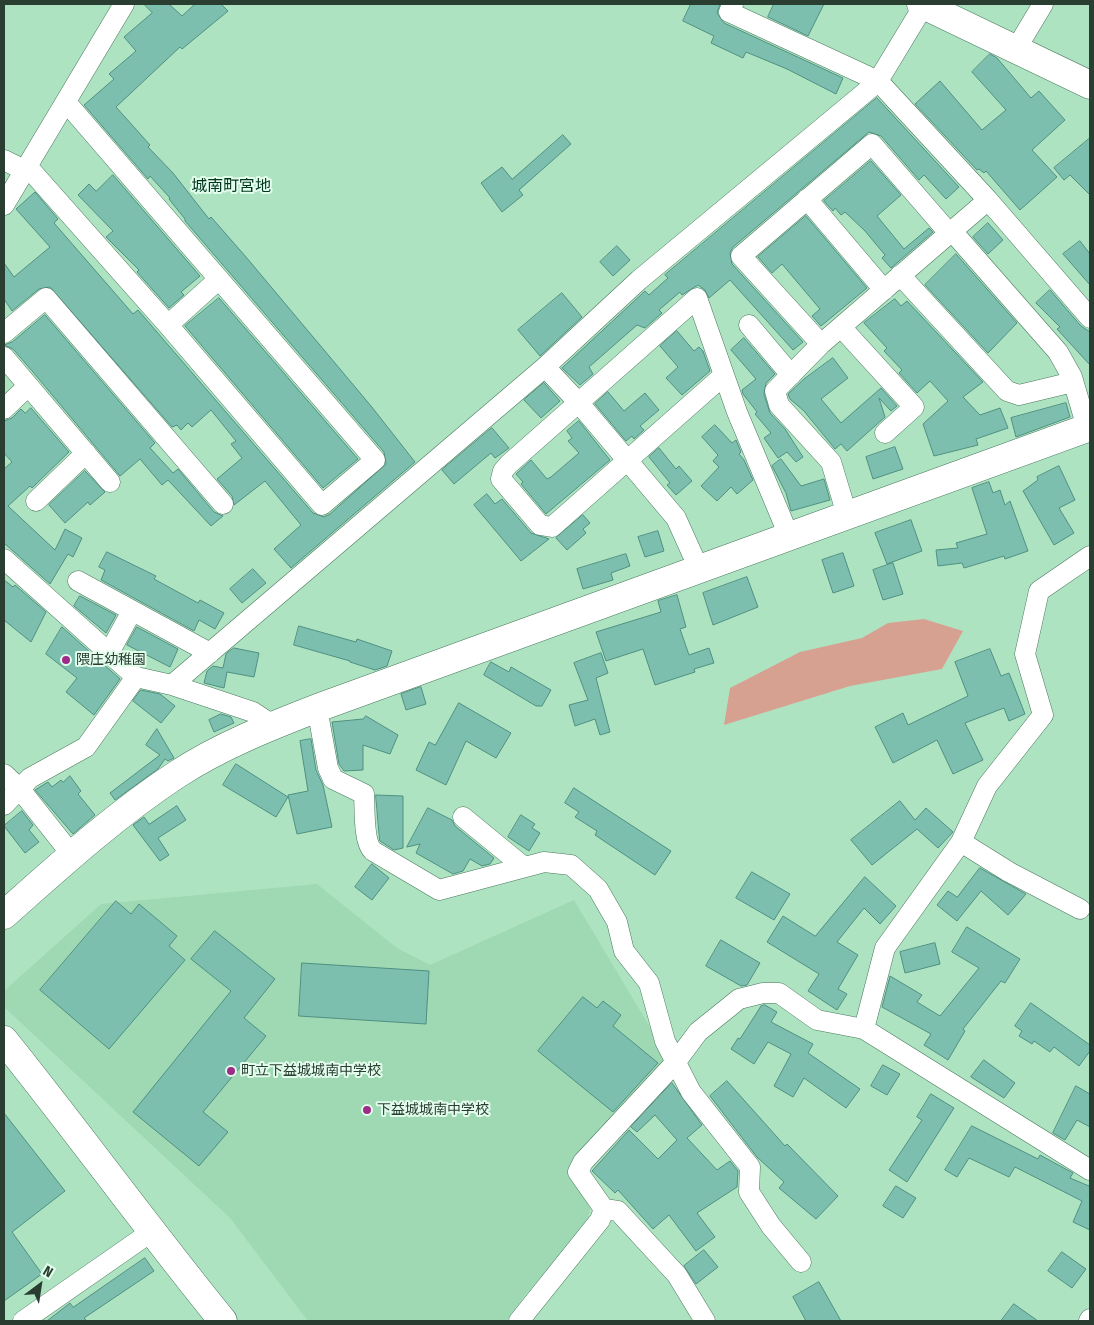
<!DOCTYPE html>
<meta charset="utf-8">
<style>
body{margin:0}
#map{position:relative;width:1094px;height:1325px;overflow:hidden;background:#aee3c1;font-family:"Fira Sans Condensed",sans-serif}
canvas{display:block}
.frame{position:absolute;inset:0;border:5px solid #293e31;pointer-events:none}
.north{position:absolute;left:15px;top:1260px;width:50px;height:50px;-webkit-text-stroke:4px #e3fdec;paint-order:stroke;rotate:31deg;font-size:14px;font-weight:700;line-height:20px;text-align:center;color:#293e31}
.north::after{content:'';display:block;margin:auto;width:18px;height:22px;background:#293e31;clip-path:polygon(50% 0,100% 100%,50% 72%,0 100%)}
</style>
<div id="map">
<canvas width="1094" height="1325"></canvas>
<div class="frame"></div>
<div class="north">N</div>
</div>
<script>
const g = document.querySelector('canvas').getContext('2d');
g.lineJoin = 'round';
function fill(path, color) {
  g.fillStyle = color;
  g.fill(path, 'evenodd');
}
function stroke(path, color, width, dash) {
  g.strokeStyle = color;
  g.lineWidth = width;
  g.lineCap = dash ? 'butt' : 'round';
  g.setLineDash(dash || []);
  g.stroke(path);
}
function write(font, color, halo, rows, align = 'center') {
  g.font = font + ' "Fira Sans Condensed","Noto Sans JP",sans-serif';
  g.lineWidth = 4;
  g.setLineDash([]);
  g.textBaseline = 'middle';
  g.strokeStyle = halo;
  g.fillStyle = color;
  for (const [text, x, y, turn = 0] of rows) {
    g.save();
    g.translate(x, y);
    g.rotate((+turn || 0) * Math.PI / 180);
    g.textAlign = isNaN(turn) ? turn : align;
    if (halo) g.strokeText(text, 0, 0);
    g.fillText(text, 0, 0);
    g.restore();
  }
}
fill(new Path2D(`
 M 317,884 L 397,948 L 430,965 L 574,900 L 669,1059 L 571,1162 L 570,1170 L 590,1207 L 587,1226 L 525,1295 L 506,1321 L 308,1321 L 230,1218 L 4,1007 L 4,991 L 101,904 Z`), '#9ed9b3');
fill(new Path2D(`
 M 924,619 L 963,631 L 942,669 L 850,686 L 724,725 L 730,688 L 800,652 L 862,638 L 888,623 Z`), '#d7a192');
const building = new Path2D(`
 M 144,4 L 169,4 L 182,16 L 195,4 L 221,4 L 228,11 L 182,49 L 180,47 L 116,107 L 150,145 L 148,147 L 173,173 L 209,219 L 211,217 L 246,257 L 371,406 L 415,462 L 291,568 L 274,549 L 301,525 L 265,481 L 234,505 L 232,496 L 217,479 L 242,458 L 231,444 L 236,441 L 211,410 L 192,427 L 188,423 L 181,430 L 177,425 L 172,427 L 50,287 L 39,289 L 12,311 L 4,299 L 4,263 L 14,277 L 50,247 L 16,209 L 35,192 L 58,219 L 54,223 L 133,314 L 138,310 L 313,513 L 324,517 L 330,514 L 386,464 L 384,452 L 185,221 L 185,219 L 169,199 L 170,198 L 150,176 L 148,179 L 84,105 L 114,79 L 109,74 L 136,51 L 124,37 L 152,13 Z
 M 691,4 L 720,4 L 717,13 L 724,23 L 843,78 L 836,94 L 787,69 L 746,52 L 743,58 L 711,43 L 714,36 L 683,21 Z
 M 774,4 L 824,4 L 808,36 L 768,17 Z
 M 990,54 L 997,58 L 1031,98 L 1039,91 L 1065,120 L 1032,150 L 1057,177 L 1020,210 L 986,171 L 984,173 L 979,169 L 977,170 L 915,104 L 940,81 L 982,130 L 1006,110 L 972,72 Z
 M 877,98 L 959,187 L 946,199 L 924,175 L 919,180 L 881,136 L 869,132 L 733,247 L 730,253 L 732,264 L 803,342 L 793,350 L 730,280 L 709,298 L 705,290 L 698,285 L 682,295 L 680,292 L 659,310 L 662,313 L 645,328 L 637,325 L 589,367 L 593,374 L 580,385 L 562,368 L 645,291 L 649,295 L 668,278 L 665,275 Z
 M 563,135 L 571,144 L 519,190 L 523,195 L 502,212 L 481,183 L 502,167 L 512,179 Z
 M 1090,138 L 1090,195 L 1070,175 L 1064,180 L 1054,168 Z
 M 871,161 L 901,195 L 877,216 L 904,249 L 929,228 L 933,232 L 891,268 L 882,258 L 885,255 L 865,231 L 845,212 L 841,215 L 835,208 L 833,211 L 824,201 Z
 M 113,175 L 200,276 L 181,292 L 184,295 L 169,308 L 137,272 L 139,270 L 106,237 L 113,231 L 78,195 L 89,184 L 96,191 Z
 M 806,216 L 867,288 L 821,326 L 812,316 L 820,309 L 782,264 L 772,273 L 758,257 Z
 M 988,223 L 1003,240 L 988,254 L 973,237 Z
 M 1080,241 L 1090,254 L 1090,285 L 1063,254 Z
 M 617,246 L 630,260 L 613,276 L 600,262 Z
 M 956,254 L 1017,323 L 988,353 L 925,285 Z
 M 1050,290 L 1081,326 L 1090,332 L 1090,365 L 1057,329 L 1060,327 L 1036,303 Z
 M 562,293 L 582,317 L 540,356 L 518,330 Z
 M 219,298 L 358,459 L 323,488 L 185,326 Z
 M 895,299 L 901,306 L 907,301 L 983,382 L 963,397 L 980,415 L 1000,408 L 1008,428 L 976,439 L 978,445 L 934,456 L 923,424 L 948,401 L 930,381 L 917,393 L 899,373 L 902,370 L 884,351 L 887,348 L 864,323 Z
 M 45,315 L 155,443 L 150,448 L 173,473 L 178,469 L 214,512 L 223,516 L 211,526 L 168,480 L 162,485 L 140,459 L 120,476 L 33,372 L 13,349 L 4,345 L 12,342 Z
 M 677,331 L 694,351 L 699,347 L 703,351 L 710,371 L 682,395 L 666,378 L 678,367 L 660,346 Z
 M 744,338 L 775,374 L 766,383 L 764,394 L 770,413 L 785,429 L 803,457 L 796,462 L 787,452 L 778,458 L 764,438 L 771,433 L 755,414 L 757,412 L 743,394 L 742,390 L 756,379 L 731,350 Z
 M 833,358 L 848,378 L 821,399 L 841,423 L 881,388 L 897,406 L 891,411 L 879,398 L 885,417 L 847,451 L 841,444 L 835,449 L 804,411 L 790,399 L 788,394 L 804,379 Z
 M 544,383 L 560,401 L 541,418 L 524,400 Z
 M 608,392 L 624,411 L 645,393 L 659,410 L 640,426 L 644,430 L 634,439 L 632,436 L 626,441 L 595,404 Z
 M 1066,403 L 1070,417 L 1016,437 L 1011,418 Z
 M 31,408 L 69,452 L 32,488 L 30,486 L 8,506 L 55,550 L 65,529 L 82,538 L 73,557 L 68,554 L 50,584 L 4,543 L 4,469 L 12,462 L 4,453 L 4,421 L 12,418 L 21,409 L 25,413 Z
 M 579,421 L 610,460 L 546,514 L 521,484 L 523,482 L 516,474 L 531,460 L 547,479 L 551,477 L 579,453 L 568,441 L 572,438 L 567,431 Z
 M 715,425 L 732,443 L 736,440 L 741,452 L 739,454 L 744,460 L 753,480 L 737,494 L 731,487 L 717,501 L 701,486 L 719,467 L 713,461 L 718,455 L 702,437 Z
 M 492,428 L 509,448 L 495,458 L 491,453 L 454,484 L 442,470 Z
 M 895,447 L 903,469 L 873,479 L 866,457 Z
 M 659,448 L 676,469 L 679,466 L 692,481 L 676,495 L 667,485 L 670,483 L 649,457 Z
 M 781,459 L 801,486 L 824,479 L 830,500 L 791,511 L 786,493 L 772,466 Z
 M 1059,466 L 1075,500 L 1059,508 L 1074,533 L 1054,545 L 1023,491 L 1038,480 L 1037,477 Z
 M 85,471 L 105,492 L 90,505 L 88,502 L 65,523 L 49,505 Z
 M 989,482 L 993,493 L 1000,490 L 1005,505 L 1010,501 L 1028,551 L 1005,559 L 1004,556 L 964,568 L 962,563 L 938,566 L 936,550 L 958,548 L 956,543 L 987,534 L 972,488 Z
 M 487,494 L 495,504 L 502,499 L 531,533 L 549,539 L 521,561 L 474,505 Z
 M 583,515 L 590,523 L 583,529 L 586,533 L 567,550 L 556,538 Z
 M 911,520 L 922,551 L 887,564 L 875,533 Z
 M 658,531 L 664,551 L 645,557 L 638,537 Z
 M 107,552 L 156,576 L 154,579 L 198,603 L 200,600 L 224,613 L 215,629 L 199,620 L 194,631 L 101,580 L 105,570 L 99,567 Z
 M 843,553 L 854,586 L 833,593 L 822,560 Z
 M 626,554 L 630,566 L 611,573 L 613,580 L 583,589 L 577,569 Z
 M 893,563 L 903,594 L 883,600 L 873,570 Z
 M 253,569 L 266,583 L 242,603 L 230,589 Z
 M 747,577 L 758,607 L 713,625 L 703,593 Z
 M 4,580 L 13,587 L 15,585 L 46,612 L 31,642 L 4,620 Z
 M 677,595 L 686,627 L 680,629 L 689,655 L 709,648 L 714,663 L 694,669 L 695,672 L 655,685 L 643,649 L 606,661 L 596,632 L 661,612 L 658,601 Z
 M 80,596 L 116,615 L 106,633 L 74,606 Z
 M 299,626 L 356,642 L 357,639 L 392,651 L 387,666 L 375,670 L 350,662 L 350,661 L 294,645 Z
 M 62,627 L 120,679 L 94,715 L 66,692 L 77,678 L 46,654 Z
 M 137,627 L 178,649 L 170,667 L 127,645 Z
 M 234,648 L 259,653 L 254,677 L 227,672 L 224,688 L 204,683 L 207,671 L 213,666 L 223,668 L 226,654 Z
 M 990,649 L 1001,676 L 1009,673 L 1025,714 L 1009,721 L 1004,708 L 965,723 L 983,760 L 953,774 L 937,740 L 893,763 L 875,727 L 903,713 L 908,725 L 968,696 L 955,662 Z
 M 601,653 L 608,673 L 596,678 L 610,732 L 600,735 L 595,719 L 575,726 L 569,705 L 588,700 L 574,663 Z
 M 491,662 L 509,672 L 511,667 L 551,690 L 542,706 L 536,706 L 484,675 Z
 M 421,687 L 426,704 L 406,710 L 401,694 Z
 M 141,690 L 160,694 L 175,706 L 161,723 L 133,701 Z
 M 459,703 L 511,733 L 496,758 L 466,741 L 446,785 L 416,770 L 429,742 L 435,745 Z
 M 221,714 L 231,717 L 234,723 L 214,732 L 209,720 Z
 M 366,716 L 398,735 L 390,754 L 363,745 L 363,770 L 344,771 L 339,764 L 332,722 L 363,719 Z
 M 157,729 L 174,758 L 168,761 L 165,759 L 158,769 L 115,800 L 110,793 L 160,755 L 146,745 Z
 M 311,739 L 316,770 L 323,785 L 332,827 L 297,834 L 288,795 L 308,791 L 300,741 Z
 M 236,764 L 288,797 L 276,817 L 223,785 Z
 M 70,776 L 81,791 L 78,794 L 95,815 L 73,834 L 35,790 L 48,782 L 52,787 L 61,780 L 63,782 Z
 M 574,788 L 671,851 L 655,875 L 595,835 L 597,831 L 575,817 L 579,812 L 565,803 Z
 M 376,795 L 403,796 L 403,848 L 394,850 L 380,841 Z
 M 900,801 L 915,820 L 926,808 L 953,832 L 938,848 L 917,829 L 872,865 L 851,840 Z
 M 177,806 L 186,820 L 158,838 L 169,855 L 160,861 L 133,825 L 144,817 L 149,824 Z
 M 428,808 L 452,820 L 455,826 L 494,858 L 490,864 L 482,866 L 470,859 L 463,871 L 453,874 L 416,853 L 420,844 L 407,847 Z
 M 22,811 L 33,825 L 29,830 L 39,842 L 25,853 L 4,826 Z
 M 521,815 L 535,824 L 532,828 L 540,833 L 529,851 L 508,837 Z
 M 372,864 L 389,878 L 372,900 L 355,887 Z
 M 980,868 L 1026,894 L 1008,915 L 981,891 L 957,921 L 937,905 L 948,891 L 957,897 Z
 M 752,872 L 790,894 L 774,920 L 736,898 Z
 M 865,877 L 896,906 L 880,924 L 864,908 L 837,942 L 858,955 L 838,989 L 847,994 L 837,1010 L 808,991 L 819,974 L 767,942 L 783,916 L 815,936 Z
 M 116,901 L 131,914 L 139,904 L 177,936 L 169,946 L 185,960 L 109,1049 L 40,990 Z
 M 967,927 L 1020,959 L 1005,983 L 1001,981 L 963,1029 L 965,1031 L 948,1060 L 924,1045 L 931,1034 L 882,1007 L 890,976 L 922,995 L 917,1002 L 940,1016 L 979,968 L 952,952 Z
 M 215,931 L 275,979 L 244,1018 L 266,1036 L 203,1112 L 228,1132 L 199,1166 L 133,1112 L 231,991 L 191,959 Z
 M 721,940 L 760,963 L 747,985 L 741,986 L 706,966 Z
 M 935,943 L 940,964 L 905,973 L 900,952 Z
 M 302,963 L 429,971 L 426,1024 L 299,1016 Z
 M 583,997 L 597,1008 L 603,1001 L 621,1015 L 613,1026 L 658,1063 L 613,1112 L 538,1051 Z
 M 1031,1003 L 1090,1045 L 1090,1051 L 1079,1066 L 1054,1047 L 1050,1052 L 1034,1041 L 1032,1044 L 1019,1036 L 1022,1031 L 1015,1026 Z
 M 765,1005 L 777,1012 L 771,1022 L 813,1044 L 808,1053 L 860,1089 L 846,1108 L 804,1078 L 793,1097 L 774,1086 L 791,1054 L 768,1042 L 754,1064 L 731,1049 L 738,1038 L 740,1039 L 761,1006 Z
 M 984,1060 L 1015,1083 L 1004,1098 L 971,1077 Z
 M 883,1065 L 900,1074 L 887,1095 L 871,1086 Z
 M 727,1081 L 785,1146 L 787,1144 L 838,1196 L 816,1219 L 779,1188 L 784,1182 L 757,1157 L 710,1096 Z
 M 672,1083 L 702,1125 L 687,1138 L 717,1170 L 730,1161 L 738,1171 L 737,1187 L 697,1213 L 715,1237 L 696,1251 L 669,1215 L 653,1229 L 618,1190 L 615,1193 L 592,1171 L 629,1130 L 658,1159 L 677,1140 L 655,1115 L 637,1132 L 631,1127 Z
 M 1076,1086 L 1090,1094 L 1090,1127 L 1077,1120 L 1065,1140 L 1053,1133 Z
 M 931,1094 L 954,1108 L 907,1182 L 889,1170 L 922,1120 L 917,1117 Z
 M 4,1113 L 65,1191 L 12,1232 L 42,1274 L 4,1301 Z
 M 972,1126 L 1038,1159 L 1040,1155 L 1073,1173 L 1070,1178 L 1089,1186 L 1090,1182 L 1090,1230 L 1073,1222 L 1082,1201 L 1015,1167 L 1009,1177 L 969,1158 L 957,1177 L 945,1170 Z
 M 896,1186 L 916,1198 L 903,1218 L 883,1206 Z
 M 704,1250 L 718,1267 L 696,1284 L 684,1266 Z
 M 1062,1252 L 1086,1269 L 1072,1288 L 1048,1271 Z
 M 145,1258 L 154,1271 L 84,1318 L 87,1321 L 47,1321 L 70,1303 L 73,1307 Z
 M 819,1282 L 841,1321 L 806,1321 L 793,1297 Z
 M 1014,1304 L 1038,1321 L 1001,1321 Z`);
fill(building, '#7dbfae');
stroke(building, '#4f9081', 1);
const street = new Path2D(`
 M 733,4 L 729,12 L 878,81 L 988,200 L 1090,318
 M 1016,49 L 1043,4
 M 4,160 L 24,170
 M 27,166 L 168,325 L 322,505 L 375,460 L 66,102
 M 807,199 L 884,290
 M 4,205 L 124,4
 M 952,231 L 1058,352 L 1072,377 L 1087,428
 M 900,275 L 1007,391 L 1019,395 L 1073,382
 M 168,325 L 219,279
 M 749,325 L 791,375
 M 841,327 L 914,407 L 885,433
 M 4,333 L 46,298 L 223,504
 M 821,344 L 741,256 L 872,144 L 949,233
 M 4,357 L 110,482
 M 545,367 L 578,402 L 676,518 L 699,569
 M 724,375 L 552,527 L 540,525 L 501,479 L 503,471 L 509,464 L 697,298 L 737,412 L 789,536
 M 4,409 L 27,387
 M 36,501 L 86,453
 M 847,515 L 831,462 L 779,405 L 775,391 L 821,344 L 988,200
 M 4,559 L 136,677
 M 78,581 L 210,653
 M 109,653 L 132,611
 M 317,708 L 328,768 L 333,779 L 364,794 C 365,808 363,842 373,851 L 439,890 L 544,862 L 571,865 L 598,889 L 617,922 L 624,951 L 649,983 L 665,1041 L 691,1092 L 750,1167 L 749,1192 L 771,1226 L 801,1262
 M 274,726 L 253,712 L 172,685 L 545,367 L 639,280 L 868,90 L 878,81 L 924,5
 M 4,774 L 19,788 L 72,855
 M 4,805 L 30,778 L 86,747 L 136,677 L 172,685
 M 463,817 L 524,867
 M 961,842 L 1009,872 L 1080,909
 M 864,1029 L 885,948 L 961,842 L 987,786 L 1043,715 L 1025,654 L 1039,591 L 1090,556
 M 604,1209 L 618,1211 L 677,1275 L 705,1321
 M 23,1321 L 151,1232
 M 519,1321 L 600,1220 L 604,1209 L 578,1172 L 583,1162 L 675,1063 L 698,1032 L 739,999 L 763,993 L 779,993 L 817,1020 L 864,1029 L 1090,1170
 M 1089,1321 L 1090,1319`);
const secondary = new Path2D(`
 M 921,4 L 1090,85
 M 4,915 C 59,866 114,816 176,775 C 220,746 271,726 320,707 L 1090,427
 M 4,1040 C 78,1132 148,1229 223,1321`);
stroke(street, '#48795c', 21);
stroke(secondary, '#48795c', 29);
stroke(street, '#fff', 20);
stroke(secondary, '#fff', 28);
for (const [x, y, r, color] of [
 [66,660,5,"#9d2b87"],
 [231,1071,5,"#9d2b87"],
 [367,1110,5,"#9d2b87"]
]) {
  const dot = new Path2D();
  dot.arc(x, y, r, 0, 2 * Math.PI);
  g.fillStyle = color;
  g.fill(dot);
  stroke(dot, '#e3fdec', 2);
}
write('14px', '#293e31', '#e3fdec', [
 ["隈庄幼稚園",76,660],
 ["町立下益城城南中学校",241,1071],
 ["下益城城南中学校",377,1110]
], 'left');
write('16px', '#00361d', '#e3fdec', [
 ["城南町宮地",231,187]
]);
</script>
